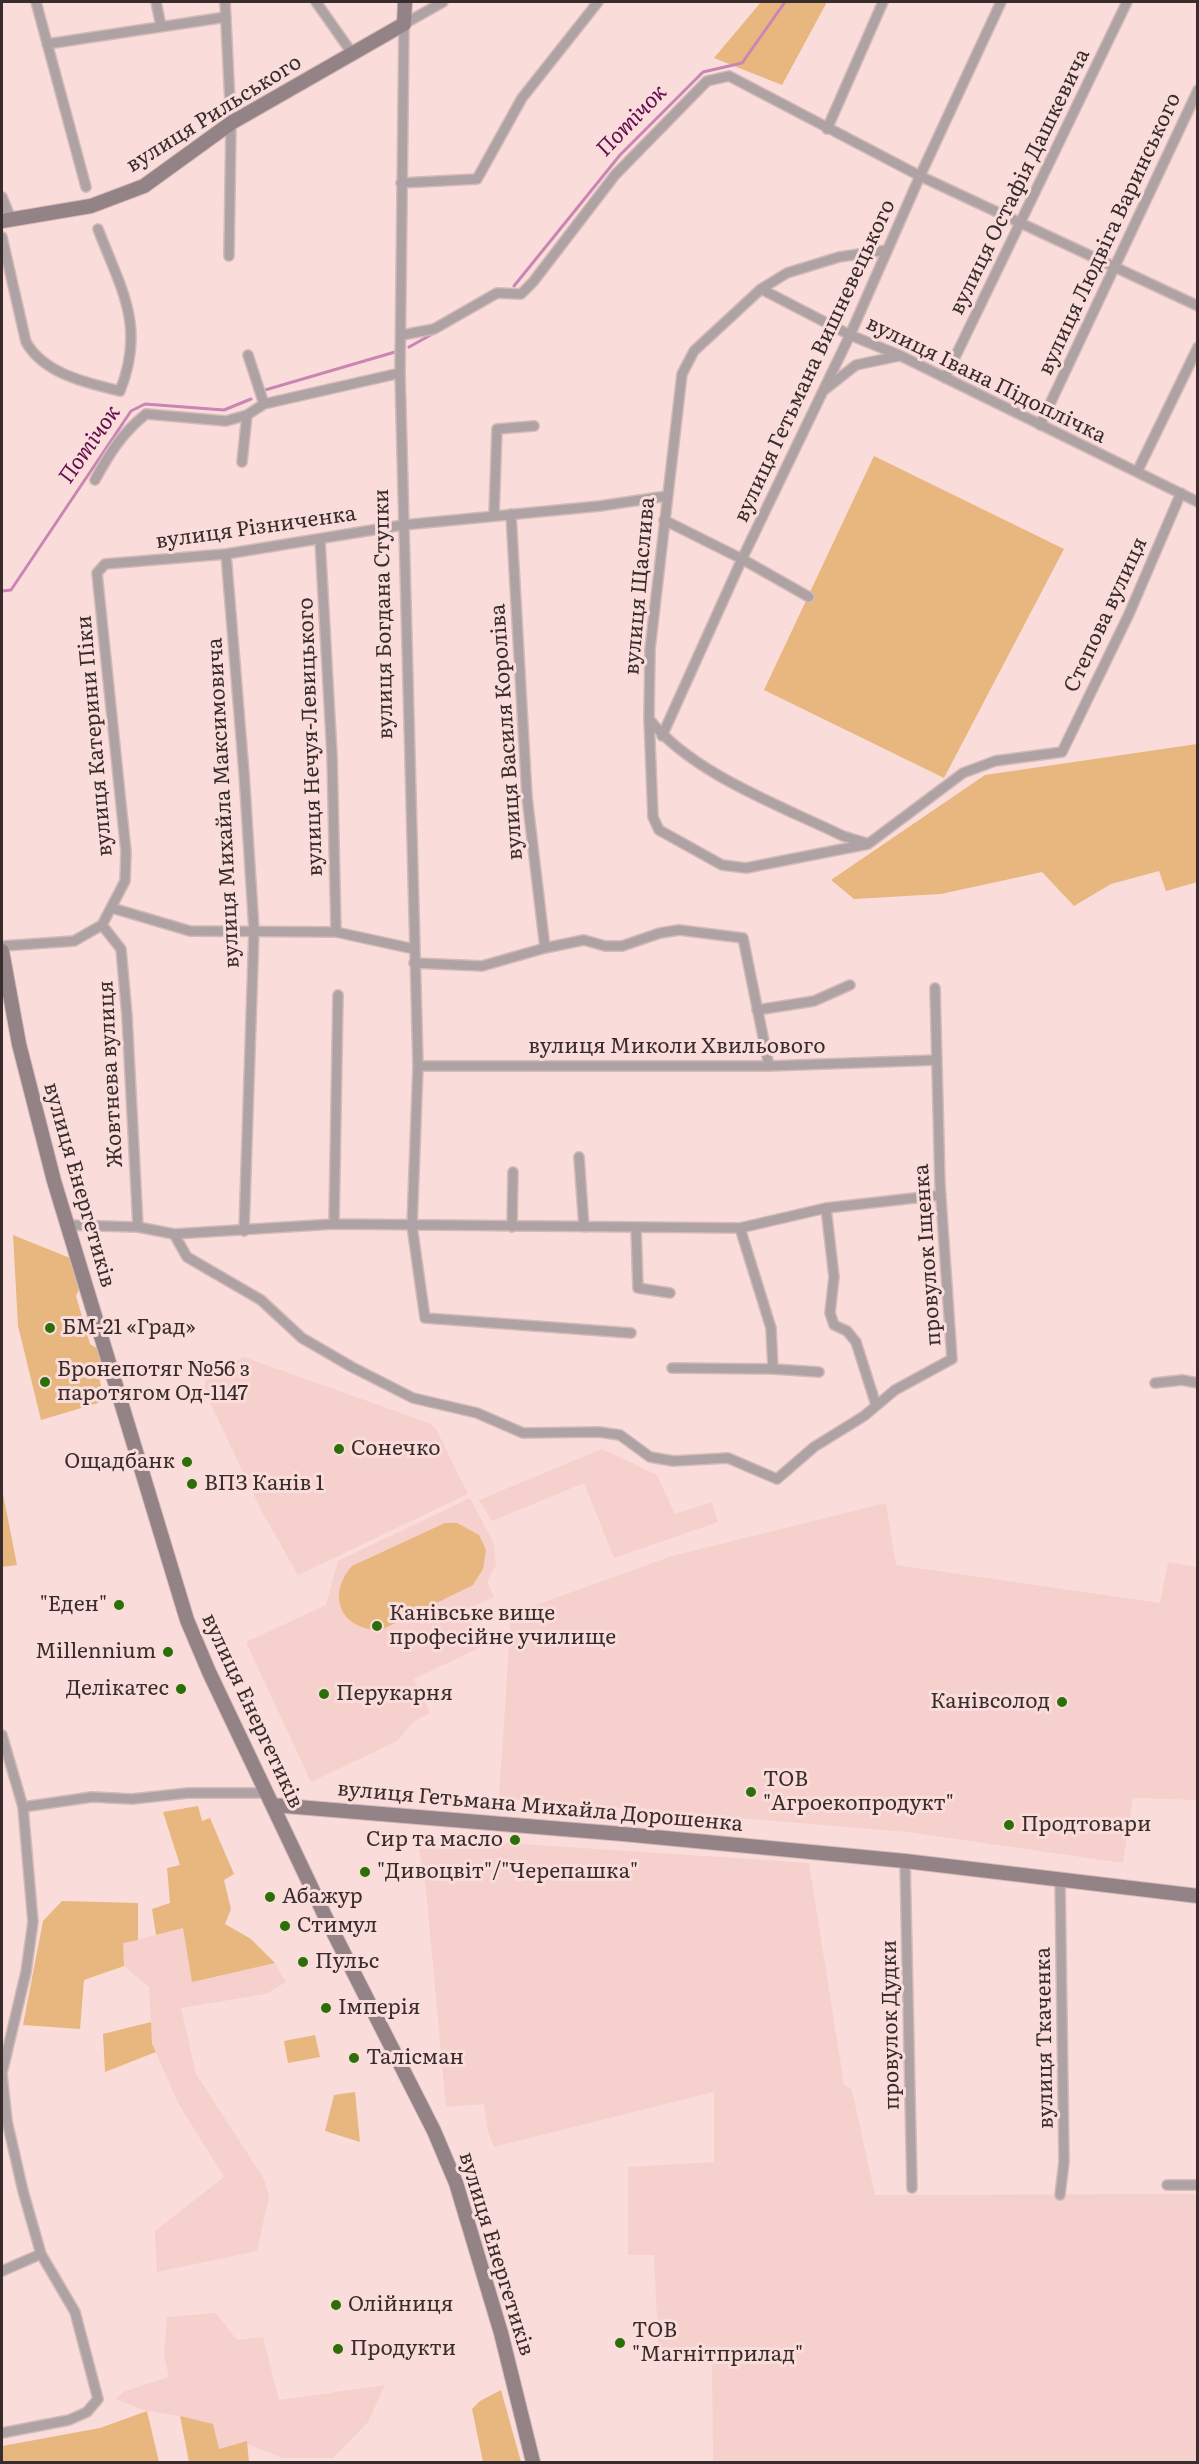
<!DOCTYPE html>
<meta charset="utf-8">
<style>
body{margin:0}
#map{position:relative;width:1199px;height:2464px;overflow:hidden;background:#faddda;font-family:Literata,serif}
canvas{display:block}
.frame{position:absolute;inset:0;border:3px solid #382d2c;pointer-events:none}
</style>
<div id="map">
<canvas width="1199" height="2464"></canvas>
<div class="frame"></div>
</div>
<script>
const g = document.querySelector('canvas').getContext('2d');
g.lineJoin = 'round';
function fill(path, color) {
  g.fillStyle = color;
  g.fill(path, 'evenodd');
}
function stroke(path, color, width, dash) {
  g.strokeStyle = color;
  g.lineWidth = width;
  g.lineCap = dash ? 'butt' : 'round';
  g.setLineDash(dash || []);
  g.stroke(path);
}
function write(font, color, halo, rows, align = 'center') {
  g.font = font + ' Literata,serif';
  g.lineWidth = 6;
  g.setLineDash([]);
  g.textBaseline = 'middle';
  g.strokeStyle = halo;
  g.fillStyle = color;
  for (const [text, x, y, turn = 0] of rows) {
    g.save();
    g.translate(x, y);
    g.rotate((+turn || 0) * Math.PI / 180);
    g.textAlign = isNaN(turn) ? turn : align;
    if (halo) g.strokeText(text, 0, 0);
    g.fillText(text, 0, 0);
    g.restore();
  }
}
fill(new Path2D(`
 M 244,1357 L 429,1423 L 436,1429 L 468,1494 L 298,1575 L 262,1512 L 204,1390 L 207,1375 Z
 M 602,1449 L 657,1475 L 675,1514 L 712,1502 L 718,1522 L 614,1558 L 584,1483 L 492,1521 L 479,1500 Z
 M 470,1498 L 494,1544 L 496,1565 L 487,1581 L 494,1597 L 466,1610 L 483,1646 L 414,1679 L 430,1713 L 413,1722 L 397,1741 L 311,1782 L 246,1642 L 326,1605 L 338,1561 Z
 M 886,1503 L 896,1565 L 1160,1603 L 1168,1562 L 1197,1567 L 1197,1800 L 1133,1798 L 1123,1863 L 907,1832 L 499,1798 L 511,1614 L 672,1556 Z
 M 492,1842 L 809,1863 L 844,2084 L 852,2090 L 875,2195 L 1197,2194 L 1197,2462 L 686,2462 L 713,2462 L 712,2363 L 659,2363 L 654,2255 L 628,2255 L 628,2167 L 714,2162 L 714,2092 L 494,2147 L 488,2132 L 484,2104 L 446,2107 L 426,1889 L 418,1844 Z
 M 183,1928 L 192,1981 L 275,1963 L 286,1982 L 266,1994 L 181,2008 L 196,2074 L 264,2179 L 269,2196 L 257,2251 L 157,2272 L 155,2231 L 224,2177 L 178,2103 L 152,2044 L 149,1987 L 124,1966 L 123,1943 Z
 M 216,2313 L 237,2340 L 263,2337 L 279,2400 L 385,2385 L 368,2422 L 333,2458 L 282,2458 L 243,2442 L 219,2449 L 180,2416 L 147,2411 L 115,2399 L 125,2391 L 169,2377 L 164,2356 L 167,2317 Z`), '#f5d0cc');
fill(new Path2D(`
 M 761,2 L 827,2 L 782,85 L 714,58 Z
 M 874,456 L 1064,549 L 944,778 L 764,690 Z
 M 1197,744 L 1197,882 L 1166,891 L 1159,871 L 1111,884 L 1074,906 L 1042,872 L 941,894 L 854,899 L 831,880 L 985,775 Z
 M 13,1235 L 70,1258 L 79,1289 L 76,1296 L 90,1344 L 98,1349 L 103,1366 L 97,1370 L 105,1401 L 41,1420 L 18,1326 Z
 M 2,1489 L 17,1565 L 2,1567 Z
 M 445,1523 L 457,1523 L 479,1535 L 486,1550 L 483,1569 L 473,1585 L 381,1630 C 341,1630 326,1596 352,1566 Z
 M 198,1806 L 202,1821 L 210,1818 L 234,1874 L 224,1880 L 231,1909 L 225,1924 L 251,1939 L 275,1963 L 192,1982 L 183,1928 L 156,1935 L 152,1909 L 170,1903 L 167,1868 L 180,1865 L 163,1812 Z
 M 62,1901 L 138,1903 L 138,1940 L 123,1943 L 124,1966 L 84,1980 L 80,2029 L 23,2025 L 43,1921 Z
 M 151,2022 L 152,2044 L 156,2052 L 105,2072 L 103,2034 Z
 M 315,2035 L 320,2057 L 288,2063 L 284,2041 Z
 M 355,2092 L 360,2142 L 325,2131 L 334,2095 Z
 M 501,2390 L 521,2462 L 483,2462 L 472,2409 L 480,2401 Z
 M 147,2411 L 159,2462 L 2,2462 L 2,2446 L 100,2428 Z
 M 180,2416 L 213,2424 L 219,2449 L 247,2441 L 249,2462 L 189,2462 Z`), '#e7b77f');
stroke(new Path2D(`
 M 514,286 L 620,155 L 703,72 L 742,63 L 785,2
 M 409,347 L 436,332
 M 265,390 L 395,352
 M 2,591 L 11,590 L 131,411 L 145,404 L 224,410 L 251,399`), '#cb85b5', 3);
const street = new Path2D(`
 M 36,2 L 86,187
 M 156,2 L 161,26
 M 225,2 L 231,123 L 229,256
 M 316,2 L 352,53
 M 443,2 L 404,24 L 400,373 L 418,1066 L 412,1226 L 425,1318 L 631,1333
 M 47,44 L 226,17
 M 827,129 L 883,2
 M 401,183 L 477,179 L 522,98 L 598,2
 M 2,197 L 11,219
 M 2,237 L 26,342 C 44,374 87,383 120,391 C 146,326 121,289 98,229
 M 887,250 L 839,257 L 787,273 L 761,289 L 694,351 L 682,374 L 650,649 L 649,718 L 653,817 L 659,830 L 722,865 L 746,868 L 868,844 L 963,773 L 995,761 L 1062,752 L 1129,614 L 1181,493
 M 761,289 L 850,335 L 899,355 L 1198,502
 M 402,335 L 434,329 L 497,293 L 521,294 L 533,282 L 615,175 L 707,81 L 729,76 L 920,176 L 1198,306
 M 248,355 L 264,404
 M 945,378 L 1127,2
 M 823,391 L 856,365 L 899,356
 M 1040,425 L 1198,90
 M 242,462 L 247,415
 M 1137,472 L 1198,347
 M 95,480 C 109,454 122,433 146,414 L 226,421 L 247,415 L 264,404 L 400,373
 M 511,514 L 527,797 L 545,948
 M 494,515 L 497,429 L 534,426
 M 664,520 L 742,559 L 809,597
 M 320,540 L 332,755 L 336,932
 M 226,554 L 244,773 L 254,930 L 244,1231
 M 649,719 C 691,773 781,806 843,836 L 866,843
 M 662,736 L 742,559 L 850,335 L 920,176 L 1001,2
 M 112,908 L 190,931 L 336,932 L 414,949
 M 102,925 L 121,949 L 127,1016 L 138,1227
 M 2,946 L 74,941 L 102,925 L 125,881 L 126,852 L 97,573 L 105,564 L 226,554 L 403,525 L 600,506 L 667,496
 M 414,963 L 482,966 L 545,948 L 584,940 L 605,946 L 622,946 L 660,933 L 679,930 L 743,938 L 769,1066
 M 757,1010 L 814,1001 L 850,985
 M 418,1066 L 769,1066 L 937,1060
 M 579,1157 L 584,1227
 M 826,1208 L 834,1277 L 830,1313 L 834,1325 L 847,1331 L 856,1342 L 876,1405
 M 334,1224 L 338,995
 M 66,1225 L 138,1227 L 174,1234 L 334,1224 L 740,1228 L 826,1208 L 941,1195
 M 512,1227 L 513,1172
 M 636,1228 L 638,1288 L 670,1293
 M 740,1228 L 771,1328 L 773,1369
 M 174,1234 L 187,1257 L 261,1300 L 302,1338 L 352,1367 L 413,1398 L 477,1413 L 523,1433 L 599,1432 L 620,1435 L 650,1457 L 673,1461 L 728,1458 L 777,1479 L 814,1447 L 864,1416 L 895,1390 L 952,1359 L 940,1185 L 935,988
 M 672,1368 L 773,1369 L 819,1372
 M 1155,1383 L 1182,1380 L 1198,1383
 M 2,1735 L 23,1807 L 33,1922 L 26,1972 L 2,2073
 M 23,1807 L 92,1797 L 132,1799 L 188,1793 L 267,1793
 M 905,1861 L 912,2188
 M 1060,1880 L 1064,2162 L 1060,2195
 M 2,2074 L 7,2121 L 23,2191 L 41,2254 L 75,2312 L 98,2399 L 87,2412 L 69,2420 L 2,2433
 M 1167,2185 L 1198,2185
 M 2,2271 L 41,2254`);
const secondary = new Path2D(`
 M 2,221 L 91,206 L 144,186 L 231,123 L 404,24 L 405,2
 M 2,951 L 19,1044 L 54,1181 L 187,1620 L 209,1672 L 325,1916 L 434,2131 L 456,2183 L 501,2333 L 533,2462
 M 273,1805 L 623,1834 L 905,1861 L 1198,1896`);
stroke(street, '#d3bab7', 12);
stroke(secondary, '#d3bab7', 16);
stroke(street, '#aea2a5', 9);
stroke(secondary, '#938286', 14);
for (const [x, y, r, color] of [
 [50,1328,6,"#2c6f08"],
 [45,1382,6,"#2c6f08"],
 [339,1449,6,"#2c6f08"],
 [187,1462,6,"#2c6f08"],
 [192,1484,6,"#2c6f08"],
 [119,1605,6,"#2c6f08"],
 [377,1626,6,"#2c6f08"],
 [168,1652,6,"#2c6f08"],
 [181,1689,6,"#2c6f08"],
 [324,1694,6,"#2c6f08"],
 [1062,1702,6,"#2c6f08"],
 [751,1792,6,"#2c6f08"],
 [1009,1825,6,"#2c6f08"],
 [515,1840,6,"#2c6f08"],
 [365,1872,6,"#2c6f08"],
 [270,1897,6,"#2c6f08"],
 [285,1926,6,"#2c6f08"],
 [303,1962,6,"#2c6f08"],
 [326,2008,6,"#2c6f08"],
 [354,2058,6,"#2c6f08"],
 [336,2305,6,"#2c6f08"],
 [620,2343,6,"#2c6f08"],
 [338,2349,6,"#2c6f08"]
]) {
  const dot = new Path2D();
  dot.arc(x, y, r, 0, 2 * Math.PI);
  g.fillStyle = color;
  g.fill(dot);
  stroke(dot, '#faddda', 2);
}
write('21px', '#382d2c', '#faddda', [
 ["вулиця Рильського",214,114,-32],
 ["вулиця Остафія Дашкевича",1020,182,-64],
 ["вулиця Людвіга Варинського",1110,234,-65],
 ["вулиця Гетьмана Вишневецького",815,361,-65],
 ["вулиця Івана Підоплічка",986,380,26],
 ["вулиця Різниченка",256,528,-8],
 ["вулиця Щаслива",640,586,-85],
 ["вулиця Богдана Ступки",384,614,-91],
 ["Степова вулиця",1106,615,-65],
 ["вулиця Василя Короліва",507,732,-94],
 ["вулиця Катерини Піки",95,736,-95],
 ["вулиця Нечуя-Левицького",311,737,-92],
 ["вулиця Михайла Максимовича",224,803,-93],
 ["вулиця Миколи Хвильового",677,1047],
 ["Жовтнева вулиця",111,1074,-93],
 ["вулиця Енергетиків",79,1185,74],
 ["провулок Іщенка",928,1255,-94],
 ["вулиця Енергетиків",252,1711,65],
 ["вулиця Гетьмана Михайла Дорошенка",540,1807,5],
 ["провулок Дудки",891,2025,-91],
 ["вулиця Ткаченка",1045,2038,-91],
 ["вулиця Енергетиків",496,2254,73]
]);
write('21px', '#382d2c', '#faddda', [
 ["БМ-21 «Град»",62,1328],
 ["Бронепотяг №56 з",57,1370],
 ["паротягом Од-1147",57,1394],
 ["Сонечко",351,1449],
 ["Ощадбанк",175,1462,"right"],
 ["ВПЗ Канів 1",204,1484],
 ["\"Еден\"",107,1605,"right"],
 ["Канівське вище",389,1614],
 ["професійне училище",389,1638],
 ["Millennium",156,1652,"right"],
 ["Делікатес",169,1689,"right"],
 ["Перукарня",336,1694],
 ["Канівсолод",1050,1702,"right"],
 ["ТОВ",763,1780],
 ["\"Агроекопродукт\"",763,1804],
 ["Продтовари",1021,1825],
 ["Сир та масло",503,1840,"right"],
 ["\"Дивоцвіт\"/\"Черепашка\"",377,1872],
 ["Абажур",282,1897],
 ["Стимул",297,1926],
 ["Пульс",315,1962],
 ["Імперія",338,2008],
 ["Талісман",366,2058],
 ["Олійниця",348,2305],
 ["ТОВ",632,2331],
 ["\"Магнітприлад\"",632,2355],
 ["Продукти",350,2349]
], 'left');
write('italic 22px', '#630e50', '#faddda', [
 ["Потічок",632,121,-46],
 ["Потічок",90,445,-55]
]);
</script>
